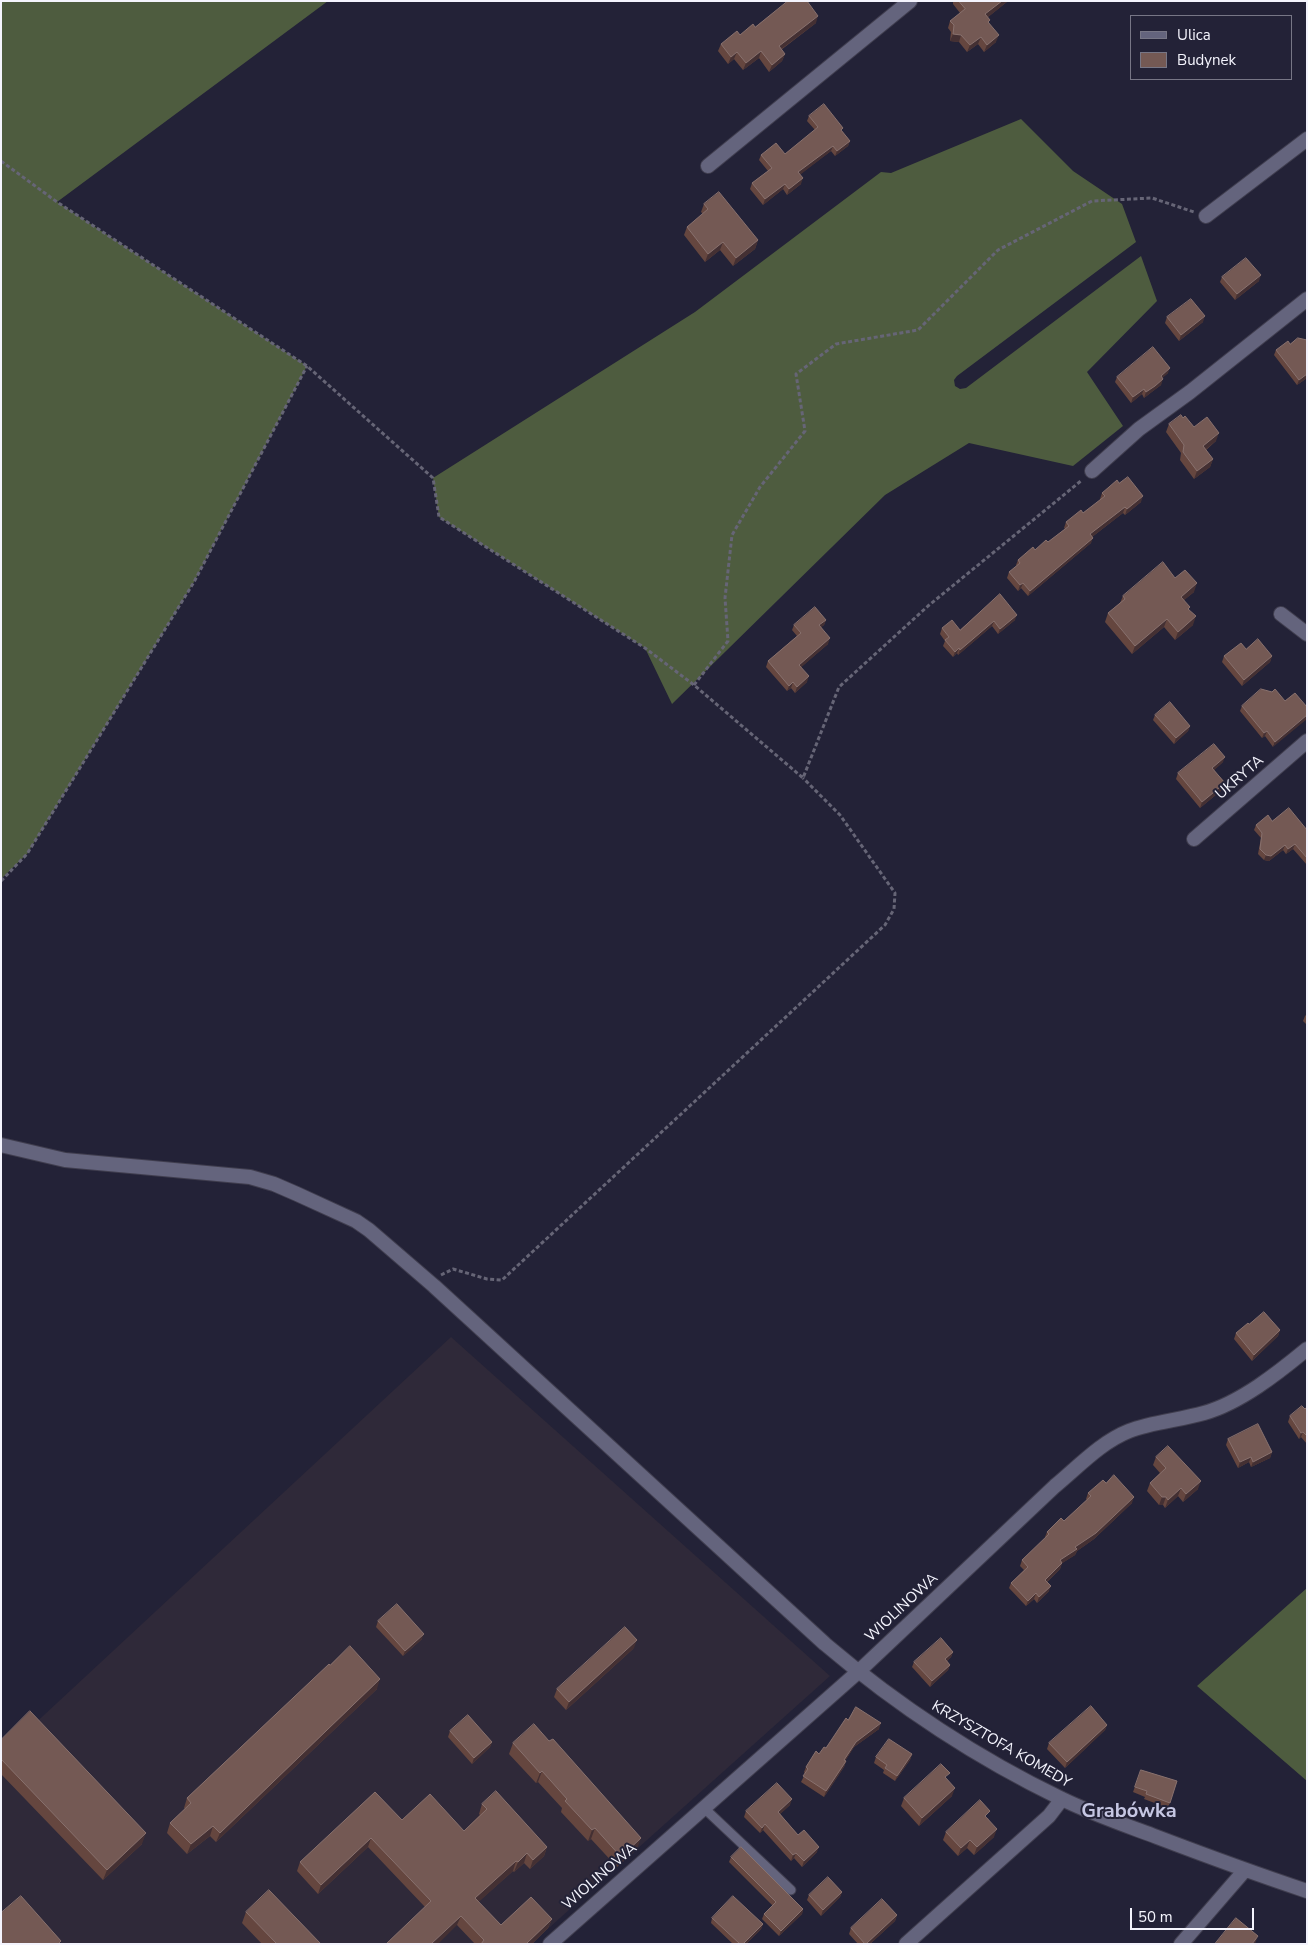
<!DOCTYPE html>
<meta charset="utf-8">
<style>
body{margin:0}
#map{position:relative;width:1308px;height:1945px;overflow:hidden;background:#232237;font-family:"Nunito Sans",sans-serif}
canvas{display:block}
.frame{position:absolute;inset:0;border:2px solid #f4f4fd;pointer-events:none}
.legend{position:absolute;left:1130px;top:15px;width:162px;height:65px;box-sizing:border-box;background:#232237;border:1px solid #777686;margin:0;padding:6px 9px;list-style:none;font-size:15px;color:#f4f4fd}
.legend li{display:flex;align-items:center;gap:10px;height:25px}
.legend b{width:25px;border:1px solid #777686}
.scale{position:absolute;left:1130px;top:1908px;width:124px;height:22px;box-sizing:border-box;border:2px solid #f4f4fd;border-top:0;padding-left:6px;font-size:15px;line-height:18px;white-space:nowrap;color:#f4f4fd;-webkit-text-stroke:4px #232237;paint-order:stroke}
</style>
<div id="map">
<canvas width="1308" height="1945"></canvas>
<div class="frame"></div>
<ul class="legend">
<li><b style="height:6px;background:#64647d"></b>Ulica</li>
<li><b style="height:14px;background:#745954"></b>Budynek</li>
</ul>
<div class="scale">50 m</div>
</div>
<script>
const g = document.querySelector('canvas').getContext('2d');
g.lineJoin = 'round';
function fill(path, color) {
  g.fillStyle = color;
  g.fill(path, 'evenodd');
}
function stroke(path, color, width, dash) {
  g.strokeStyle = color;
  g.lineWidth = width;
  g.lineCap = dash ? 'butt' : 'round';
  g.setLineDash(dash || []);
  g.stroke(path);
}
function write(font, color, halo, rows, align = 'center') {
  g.font = font + ' "Nunito Sans",sans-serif';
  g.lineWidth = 4;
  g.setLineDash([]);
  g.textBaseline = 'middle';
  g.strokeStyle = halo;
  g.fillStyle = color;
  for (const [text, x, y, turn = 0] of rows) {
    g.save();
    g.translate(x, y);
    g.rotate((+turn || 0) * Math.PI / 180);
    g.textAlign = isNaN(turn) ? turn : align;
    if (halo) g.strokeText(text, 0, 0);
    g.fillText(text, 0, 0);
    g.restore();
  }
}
fill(new Path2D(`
 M 451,1337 L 830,1676 L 531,1944 L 1,1944 L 1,1755 Z`), '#2f2939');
fill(new Path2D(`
 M 1,1 L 328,1 L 57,202 L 307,366 L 194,582 L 27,854 L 1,879 Z
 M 1021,119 L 1073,171 L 1122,204 L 1136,242 L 957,376 L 954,380 L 955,386 L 960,389 L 966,388 L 1141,256 L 1157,301 L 1087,372 L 1123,426 L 1073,466 L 969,443 L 885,495 L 672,704 L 645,648 L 439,517 L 433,478 L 695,312 L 881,172 L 891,173 Z
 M 1307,1588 L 1307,1781 L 1197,1686 Z`), '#4e5c3f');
const service = new Path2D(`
 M 704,1808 L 791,1890`);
const minor = new Path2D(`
 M 708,166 L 910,1
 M 1206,216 L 1307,139
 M 1092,471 L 1139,429 L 1190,392 L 1307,299
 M 1281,614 L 1307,634
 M 1194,839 L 1307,741
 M 1,1145 L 65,1160 L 250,1177 L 274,1184 L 297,1194 L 356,1221 L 369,1230 L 434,1286 L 825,1644 C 897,1705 977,1758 1062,1799 C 1093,1814 1125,1825 1157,1837 C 1207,1856 1256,1874 1307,1891
 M 550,1944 L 858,1672 L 1055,1486 C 1078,1467 1101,1442 1129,1431 C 1151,1422 1180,1420 1204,1413 C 1240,1403 1278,1373 1307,1349
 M 906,1944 L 1049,1816 L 1062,1799
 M 1181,1944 L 1245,1870`);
stroke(service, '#403e4f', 11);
stroke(minor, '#403e4f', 16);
stroke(new Path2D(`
 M 1,161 L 57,202 L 307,366 L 433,478 L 439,517 L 645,648 L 694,685 L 803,778 L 839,687 L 928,606 L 1082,480
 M 694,685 L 728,641 L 725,598 L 732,535 L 760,487 L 805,431 L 796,374 L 836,344 L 918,330 L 998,250 L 1092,201 L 1152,198 L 1194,212
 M 1,881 L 27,854 L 194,582 L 307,366
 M 441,1275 L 453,1269 L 487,1279 L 502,1280 L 885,925 L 894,909 L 895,893 L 840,815 L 803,778`), '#666576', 3, [4, 2.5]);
stroke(service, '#64647d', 9);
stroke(minor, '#64647d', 14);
fill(new Path2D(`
 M 953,1 L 1008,1 L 988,17 L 989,23 L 996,42 L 984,52 L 978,44 L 967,52 L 959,42 L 950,41 L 951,32 L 948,28 L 950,21 L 960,13 L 953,4 Z
 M 816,23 L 781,50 L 785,54 L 782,61 L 769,72 L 759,58 L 743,70 L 734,59 L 728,64 L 718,51 L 721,44 L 755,27 Z
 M 809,116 L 842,131 L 850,141 L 848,146 L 835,156 L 831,151 L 800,174 L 801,184 L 787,195 L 783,189 L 763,205 L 750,189 L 752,183 L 768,171 L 759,160 L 761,155 L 785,154 L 815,130 L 807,121 Z
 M 704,204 L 758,240 L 755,249 L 733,266 L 720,250 L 705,262 L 684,235 L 687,227 L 703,214 L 701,212 Z
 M 1222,277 L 1259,281 L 1235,300 L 1220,282 Z
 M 1167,317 L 1203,322 L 1179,341 L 1165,323 Z
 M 1290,344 L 1307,378 L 1297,385 L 1274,355 L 1276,350 Z
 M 1168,373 L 1162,378 L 1161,385 L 1153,391 L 1144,398 L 1142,394 L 1131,403 L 1115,382 L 1117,377 Z
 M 1169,424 L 1194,427 L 1216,441 L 1206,450 L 1213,459 L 1210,467 L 1194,479 L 1180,460 L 1181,453 L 1166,432 Z
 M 1119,483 L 1141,502 L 1125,515 L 1123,513 L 1092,537 L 1091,543 L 1028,596 L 1021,588 L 1018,591 L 1007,578 L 1009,572 L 1017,566 L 1016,565 L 1018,560 L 1048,542 L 1065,529 L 1064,528 L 1066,522 L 1083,513 L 1101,500 L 1100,499 L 1102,493 Z
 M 1175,578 L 1194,592 L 1184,600 L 1189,609 L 1193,625 L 1175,640 L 1164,627 L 1132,654 L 1105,622 L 1108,613 L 1120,603 L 1123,596 Z
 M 1000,594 L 1015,620 L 998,634 L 992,626 L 958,655 L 957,653 L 953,657 L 943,646 L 945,641 L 940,634 L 942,628 L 960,630 Z
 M 826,620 L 824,625 L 821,627 L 828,644 L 801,667 L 807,682 L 795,693 L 791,688 L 787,691 L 766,667 L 768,661 L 797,636 L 792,630 L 794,625 Z
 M 1246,649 L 1272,656 L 1270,662 L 1242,686 L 1222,662 L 1224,656 Z
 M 1295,693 L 1273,747 L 1265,736 L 1262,738 L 1240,711 L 1242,706 L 1285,701 Z
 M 1155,715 L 1190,726 L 1188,731 L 1174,744 L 1153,720 Z
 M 1223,762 L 1214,770 L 1225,783 L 1223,789 L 1200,808 L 1176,779 L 1178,773 Z
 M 1272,821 L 1307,830 L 1307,865 L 1293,849 L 1286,854 L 1283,850 L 1269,861 L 1264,860 L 1258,854 L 1261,838 L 1254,830 L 1256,825 Z
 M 1307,1014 L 1307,1025 L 1303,1021 L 1305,1016 Z
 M 1249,1324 L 1280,1330 L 1278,1336 L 1252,1361 L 1234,1339 L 1236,1333 Z
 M 1307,1407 L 1307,1444 L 1301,1437 L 1299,1439 L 1288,1422 L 1290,1416 Z
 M 1228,1439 L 1272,1452 L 1270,1458 L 1251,1467 L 1249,1462 L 1238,1468 L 1226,1445 Z
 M 1156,1457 L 1198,1489 L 1183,1502 L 1178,1496 L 1165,1508 L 1163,1505 L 1159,1505 L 1147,1491 L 1150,1483 L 1160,1473 L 1153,1465 Z
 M 1106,1483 L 1132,1503 L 1094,1539 L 1077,1551 L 1075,1555 L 1062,1563 L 1060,1569 L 1047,1582 L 1049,1591 L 1037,1603 L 1034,1599 L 1026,1606 L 1009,1588 L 1011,1583 L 1024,1570 L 1020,1566 L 1022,1560 L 1046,1538 L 1045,1537 L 1047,1532 L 1064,1521 L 1087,1500 L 1086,1499 L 1088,1493 Z
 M 378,1621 L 422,1639 L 403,1656 L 376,1627 Z
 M 634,1648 L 566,1710 L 554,1697 L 557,1689 Z
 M 953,1652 L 951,1657 L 947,1661 L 950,1665 L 948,1670 L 930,1687 L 912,1667 L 914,1662 Z
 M 330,1665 L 377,1689 L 216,1842 L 210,1836 L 187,1854 L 167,1833 L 170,1823 L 185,1809 L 184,1808 L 187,1798 Z
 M 848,1720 L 879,1729 L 854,1747 L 845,1761 L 846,1761 L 844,1767 L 824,1797 L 801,1782 L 805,1774 L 804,1772 L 806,1767 L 826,1748 Z
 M 1107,1725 L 1105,1730 L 1065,1768 L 1047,1749 L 1049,1743 Z
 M 450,1731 L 492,1742 L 490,1747 L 472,1764 L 448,1737 Z
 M 1,1740 L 142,1844 L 103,1880 L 1,1774 Z
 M 513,1743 L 637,1849 L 617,1867 L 591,1839 L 588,1841 L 561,1812 L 562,1808 L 538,1782 L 536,1783 L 509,1754 Z
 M 912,1754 L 910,1760 L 895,1781 L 883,1773 L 884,1770 L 874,1763 L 876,1757 Z
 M 1141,1770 L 1177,1781 L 1168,1808 L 1144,1799 L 1145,1797 L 1133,1792 Z
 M 947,1780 L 952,1796 L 919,1826 L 901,1806 L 904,1798 Z
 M 482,1804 L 547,1847 L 544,1856 L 530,1869 L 524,1863 L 514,1872 L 513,1871 L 478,1902 L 501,1925 L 552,1919 L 548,1928 L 532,1944 L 475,1944 L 457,1925 L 425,1907 L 368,1847 L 318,1894 L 297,1871 L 300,1862 L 402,1820 L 464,1831 L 480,1815 L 479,1814 Z
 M 790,1805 L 780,1814 L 798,1835 L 817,1852 L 802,1867 L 794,1858 L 791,1861 L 763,1830 L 760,1833 L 744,1817 L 746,1811 Z
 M 988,1818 L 994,1837 L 974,1855 L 967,1848 L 958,1856 L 943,1840 L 946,1832 Z
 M 731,1857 L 803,1909 L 802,1914 L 779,1936 L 762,1919 L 764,1914 L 773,1906 L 729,1862 Z
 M 842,1892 L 840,1897 L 821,1916 L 807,1900 L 809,1895 Z
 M 246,1912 L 321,1944 L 262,1944 L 242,1923 Z
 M 897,1915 L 895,1921 L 870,1944 L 858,1944 L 849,1934 L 851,1928 Z
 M 712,1918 L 763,1924 L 761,1929 L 746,1944 L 733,1944 L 711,1923 Z`), '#65463f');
fill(new Path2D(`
 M 1002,1 L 1008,1 L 983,21 L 985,14 Z
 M 818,16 L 816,23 L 776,53 L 779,46 Z
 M 953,34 L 961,35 L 959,42 L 950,41 Z
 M 999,35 L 996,42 L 984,52 L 987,45 Z
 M 981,37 L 978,44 L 967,52 L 970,45 Z
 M 761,51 L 759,58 L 743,70 L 746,63 Z
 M 737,52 L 734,59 L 728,64 L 731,57 Z
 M 785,54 L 782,61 L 769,72 L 772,65 Z
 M 850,141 L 848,146 L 835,156 L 837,151 Z
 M 833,146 L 831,151 L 796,178 L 798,172 Z
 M 803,178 L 801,184 L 787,195 L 789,189 Z
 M 785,184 L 783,189 L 763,205 L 765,199 Z
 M 758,240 L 755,249 L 733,266 L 736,258 Z
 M 723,242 L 720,250 L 705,262 L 708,254 Z
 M 1261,275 L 1259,281 L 1235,300 L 1237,294 Z
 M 1205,316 L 1203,322 L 1179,341 L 1181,335 Z
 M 1170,368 L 1168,373 L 1159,381 L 1161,376 Z
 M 1307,374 L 1307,378 L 1297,385 L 1299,380 Z
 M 1163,379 L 1161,385 L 1144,398 L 1146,392 Z
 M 1144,389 L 1142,394 L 1131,403 L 1133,397 Z
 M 1219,433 L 1216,441 L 1200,454 L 1203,446 Z
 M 1213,459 L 1210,467 L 1194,479 L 1197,471 Z
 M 1143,496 L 1141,502 L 1125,515 L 1127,509 Z
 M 1125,507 L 1123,513 L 1088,540 L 1090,534 Z
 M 1093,538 L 1091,543 L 1028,596 L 1030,591 Z
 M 1023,583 L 1021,588 L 1018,591 L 1020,585 Z
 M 1197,583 L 1194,592 L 1178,605 L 1181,597 Z
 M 1017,615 L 1015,620 L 998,634 L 1000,629 Z
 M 1196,616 L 1193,625 L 1175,640 L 1178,632 Z
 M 1167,619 L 1164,627 L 1132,654 L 1135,646 Z
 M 826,620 L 824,625 L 817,631 L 819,625 Z
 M 994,621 L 992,626 L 958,655 L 960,650 Z
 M 830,638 L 828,644 L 797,671 L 799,665 Z
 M 959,648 L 957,653 L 953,657 L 955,652 Z
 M 1272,656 L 1270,662 L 1242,686 L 1244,680 Z
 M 809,676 L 807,682 L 795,693 L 797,687 Z
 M 793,682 L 791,688 L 787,691 L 789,686 Z
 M 1307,715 L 1307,719 L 1273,747 L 1275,742 Z
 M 1190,726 L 1188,731 L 1174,744 L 1176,738 Z
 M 1267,731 L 1265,736 L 1262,738 L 1264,733 Z
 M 1225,757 L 1223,762 L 1210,774 L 1212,768 Z
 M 1225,783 L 1223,789 L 1200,808 L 1202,802 Z
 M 1295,844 L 1293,849 L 1286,854 L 1288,849 Z
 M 1285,845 L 1283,850 L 1269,861 L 1264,860 L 1266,855 Z
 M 1280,1330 L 1278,1336 L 1252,1361 L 1254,1355 Z
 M 1303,1432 L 1301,1437 L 1299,1439 L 1301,1433 Z
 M 1272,1452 L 1270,1458 L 1251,1467 L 1253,1462 Z
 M 1251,1457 L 1249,1462 L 1238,1468 L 1240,1462 Z
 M 1201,1481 L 1198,1489 L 1183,1502 L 1186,1494 Z
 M 1181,1488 L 1178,1496 L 1165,1508 L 1168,1500 Z
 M 1134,1497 L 1132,1503 L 1094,1539 L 1077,1551 L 1075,1555 L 1058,1566 L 1060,1560 Z
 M 1162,1497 L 1166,1497 L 1163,1505 L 1159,1505 Z
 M 1062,1563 L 1060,1569 L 1043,1585 L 1045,1580 Z
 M 1051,1586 L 1049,1591 L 1037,1603 L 1039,1597 Z
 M 1036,1593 L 1034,1599 L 1026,1606 L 1028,1601 Z
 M 424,1634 L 422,1639 L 403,1656 L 405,1651 Z
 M 637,1640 L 634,1648 L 566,1710 L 569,1702 Z
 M 953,1652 L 951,1657 L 943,1665 L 945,1659 Z
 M 950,1665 L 948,1670 L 930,1687 L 932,1681 Z
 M 380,1679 L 377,1689 L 216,1842 L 220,1833 Z
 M 881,1723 L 879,1729 L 854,1747 L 842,1766 L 844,1760 L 856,1742 Z
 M 1107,1725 L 1105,1730 L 1065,1768 L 1067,1762 Z
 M 492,1742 L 490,1747 L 472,1764 L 474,1758 Z
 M 912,1754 L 910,1760 L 895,1781 L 897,1776 Z
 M 846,1761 L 844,1767 L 824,1797 L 826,1791 Z
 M 542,1771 L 538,1782 L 536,1783 L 540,1773 Z
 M 955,1788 L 952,1796 L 919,1826 L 922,1818 Z
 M 792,1799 L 790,1805 L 776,1818 L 778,1812 Z
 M 765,1824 L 763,1830 L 760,1833 L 762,1828 Z
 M 213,1826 L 210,1836 L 187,1854 L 191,1844 Z
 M 595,1828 L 591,1839 L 588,1841 L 592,1830 Z
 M 997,1829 L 994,1837 L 974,1855 L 977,1847 Z
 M 146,1833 L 142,1844 L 103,1880 L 107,1870 Z
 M 371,1838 L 368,1847 L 318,1894 L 321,1885 Z
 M 641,1838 L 637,1849 L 617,1867 L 621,1857 Z
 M 970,1840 L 967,1848 L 958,1856 L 961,1848 Z
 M 547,1847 L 544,1856 L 530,1869 L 533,1860 Z
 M 819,1847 L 817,1852 L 802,1867 L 804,1861 Z
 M 527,1853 L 524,1863 L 514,1872 L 518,1862 Z
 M 796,1853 L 794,1858 L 791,1861 L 793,1855 Z
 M 516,1861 L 513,1871 L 472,1908 L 475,1898 Z
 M 842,1892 L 840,1897 L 821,1916 L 823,1910 Z
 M 803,1909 L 802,1914 L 779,1936 L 781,1931 Z
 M 897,1915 L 895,1921 L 870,1944 L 866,1944 Z
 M 461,1916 L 457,1925 L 438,1944 L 431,1944 Z
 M 552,1919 L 548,1928 L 532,1944 L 526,1944 Z
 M 763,1924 L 761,1929 L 746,1944 L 743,1944 Z
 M 1258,1936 L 1255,1944 L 1252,1944 Z`), '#443033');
const building = new Path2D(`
 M 788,1 L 807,1 L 818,16 L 779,46 L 785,54 L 772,65 L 761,51 L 746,63 L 737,52 L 731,57 L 721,44 L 737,31 L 740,35 L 753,24 L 755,27 Z
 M 959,1 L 1002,1 L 985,14 L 990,20 L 988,22 L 999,35 L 987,45 L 981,37 L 970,45 L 961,35 L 953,34 L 954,25 L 950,21 L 965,9 Z
 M 824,104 L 843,128 L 841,130 L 850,141 L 837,151 L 833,146 L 798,172 L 803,178 L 789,189 L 785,184 L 765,199 L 752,183 L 772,168 L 761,155 L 776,143 L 785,154 L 818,127 L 809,116 Z
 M 719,192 L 758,240 L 736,258 L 723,242 L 708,254 L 687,227 L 708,209 L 704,204 Z
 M 1246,258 L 1261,275 L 1237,294 L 1222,277 Z
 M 1191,299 L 1205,316 L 1181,335 L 1167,317 Z
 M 1298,338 L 1307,340 L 1307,374 L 1299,380 L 1276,350 L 1288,341 L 1290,344 Z
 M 1153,347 L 1170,368 L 1161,376 L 1163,379 L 1155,386 L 1146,392 L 1144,389 L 1133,397 L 1117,377 Z
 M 1181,415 L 1183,418 L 1185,416 L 1194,427 L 1207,417 L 1219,433 L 1203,446 L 1213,459 L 1197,471 L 1183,452 L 1184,445 L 1169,424 Z
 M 1128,477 L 1143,496 L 1127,509 L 1125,507 L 1090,534 L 1093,538 L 1030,591 L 1023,583 L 1020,585 L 1009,572 L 1020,563 L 1018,560 L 1033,547 L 1035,550 L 1046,540 L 1048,542 L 1069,526 L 1066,522 L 1081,510 L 1083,513 L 1105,496 L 1102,493 L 1109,487 L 1117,480 L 1119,483 Z
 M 1163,562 L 1175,578 L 1185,570 L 1197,583 L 1181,597 L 1190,607 L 1188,609 L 1196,616 L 1178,632 L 1167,619 L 1135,646 L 1108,613 L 1125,599 L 1123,596 Z
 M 1000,594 L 1017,615 L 1000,629 L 994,621 L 960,650 L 959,648 L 955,652 L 945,640 L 949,637 L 942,628 L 952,620 L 960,630 Z
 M 815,607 L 826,620 L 819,625 L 830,638 L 799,665 L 809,676 L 797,687 L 793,682 L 789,686 L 768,661 L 801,633 L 794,625 Z
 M 1258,639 L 1272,656 L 1244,680 L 1224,656 L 1241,643 L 1246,649 Z
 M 1261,689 L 1272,692 L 1275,689 L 1285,701 L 1295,693 L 1307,707 L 1307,715 L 1275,742 L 1267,731 L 1264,733 L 1242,706 Z
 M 1170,702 L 1190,726 L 1176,738 L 1155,715 Z
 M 1214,744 L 1225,757 L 1212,768 L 1225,783 L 1202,802 L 1178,773 Z
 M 1289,808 L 1307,830 L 1307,858 L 1295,844 L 1288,849 L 1285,845 L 1271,856 L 1266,855 L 1260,849 L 1262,833 L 1256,825 L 1268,815 L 1272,821 Z
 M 1264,1312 L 1280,1330 L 1254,1355 L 1236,1333 L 1248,1323 L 1249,1324 Z
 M 1302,1406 L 1305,1409 L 1307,1407 L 1307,1436 L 1303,1432 L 1301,1433 L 1290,1416 Z
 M 1258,1424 L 1272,1452 L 1253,1462 L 1251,1457 L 1240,1462 L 1228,1439 Z
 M 1168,1446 L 1201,1481 L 1186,1494 L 1181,1488 L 1168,1500 L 1166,1497 L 1162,1497 L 1150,1483 L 1166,1468 L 1156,1457 Z
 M 1114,1475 L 1134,1497 L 1096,1533 L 1075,1547 L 1077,1549 L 1060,1560 L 1062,1563 L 1045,1580 L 1051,1586 L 1039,1597 L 1036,1593 L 1028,1601 L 1011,1583 L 1028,1567 L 1022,1560 L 1049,1534 L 1047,1532 L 1061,1518 L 1064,1521 L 1091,1496 L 1088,1493 L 1103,1480 L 1106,1483 Z
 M 397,1604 L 424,1634 L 405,1651 L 378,1621 Z
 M 625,1627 L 637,1640 L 569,1702 L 557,1689 Z
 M 941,1638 L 953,1652 L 945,1659 L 950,1665 L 932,1681 L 914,1662 Z
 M 350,1646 L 380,1679 L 220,1833 L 213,1826 L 191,1844 L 170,1823 L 191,1803 L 187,1798 L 329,1664 L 330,1665 Z
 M 1091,1706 L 1107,1725 L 1067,1762 L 1049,1743 Z
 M 856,1707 L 881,1723 L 856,1742 L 844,1760 L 846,1761 L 826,1791 L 803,1776 L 808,1769 L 806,1767 L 816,1751 L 819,1754 L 824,1747 L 826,1748 L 846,1718 L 848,1720 Z
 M 30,1711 L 146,1833 L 107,1870 L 1,1759 L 1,1740 Z
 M 468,1715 L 492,1742 L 474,1758 L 450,1731 Z
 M 534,1724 L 549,1741 L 553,1739 L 641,1838 L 621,1857 L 595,1828 L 592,1830 L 565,1801 L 567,1799 L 542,1771 L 540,1773 L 513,1743 Z
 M 889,1739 L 912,1754 L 897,1776 L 885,1768 L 887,1765 L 876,1757 Z
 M 941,1764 L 950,1773 L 945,1777 L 955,1788 L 922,1818 L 904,1798 Z
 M 1141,1770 L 1177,1781 L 1170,1803 L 1146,1794 L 1147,1791 L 1135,1787 Z
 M 777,1783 L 792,1799 L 778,1812 L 798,1835 L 804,1830 L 819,1847 L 804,1861 L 796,1853 L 793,1855 L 765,1824 L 762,1828 L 746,1811 Z
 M 496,1791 L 547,1847 L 533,1860 L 527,1853 L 518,1862 L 516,1861 L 475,1898 L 501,1925 L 531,1897 L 552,1919 L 526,1944 L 481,1944 L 484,1940 L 461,1916 L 431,1944 L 386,1944 L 431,1901 L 371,1838 L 321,1885 L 300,1862 L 375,1792 L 402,1820 L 430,1794 L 464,1831 L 487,1809 L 482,1804 Z
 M 980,1800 L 990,1811 L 985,1816 L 997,1829 L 977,1847 L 970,1840 L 961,1848 L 946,1832 Z
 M 741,1847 L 803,1909 L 781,1931 L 764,1914 L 776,1902 L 731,1857 Z
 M 828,1877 L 842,1892 L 823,1910 L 809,1895 Z
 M 269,1890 L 321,1944 L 277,1944 L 246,1912 Z
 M 21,1896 L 61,1941 L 58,1944 L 1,1944 L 1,1913 Z
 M 733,1896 L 763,1924 L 743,1944 L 740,1944 L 712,1918 Z
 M 882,1899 L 897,1915 L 866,1944 L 865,1944 L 851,1928 Z
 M 1236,1918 L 1258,1936 L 1252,1944 L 1215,1944 Z`);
fill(building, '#745954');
stroke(building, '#88716e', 1);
write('15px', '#f4f4fd', '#232237', [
 ["UKRYTA",1240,778,-41],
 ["WIOLINOWA",902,1608,-43],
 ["KRZYSZTOFA KOMEDY",1001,1745,30],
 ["WIOLINOWA",600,1877,-41]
]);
write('bold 20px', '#c6c7e3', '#232237', [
 ["Grabówka",1129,1812]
]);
</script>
